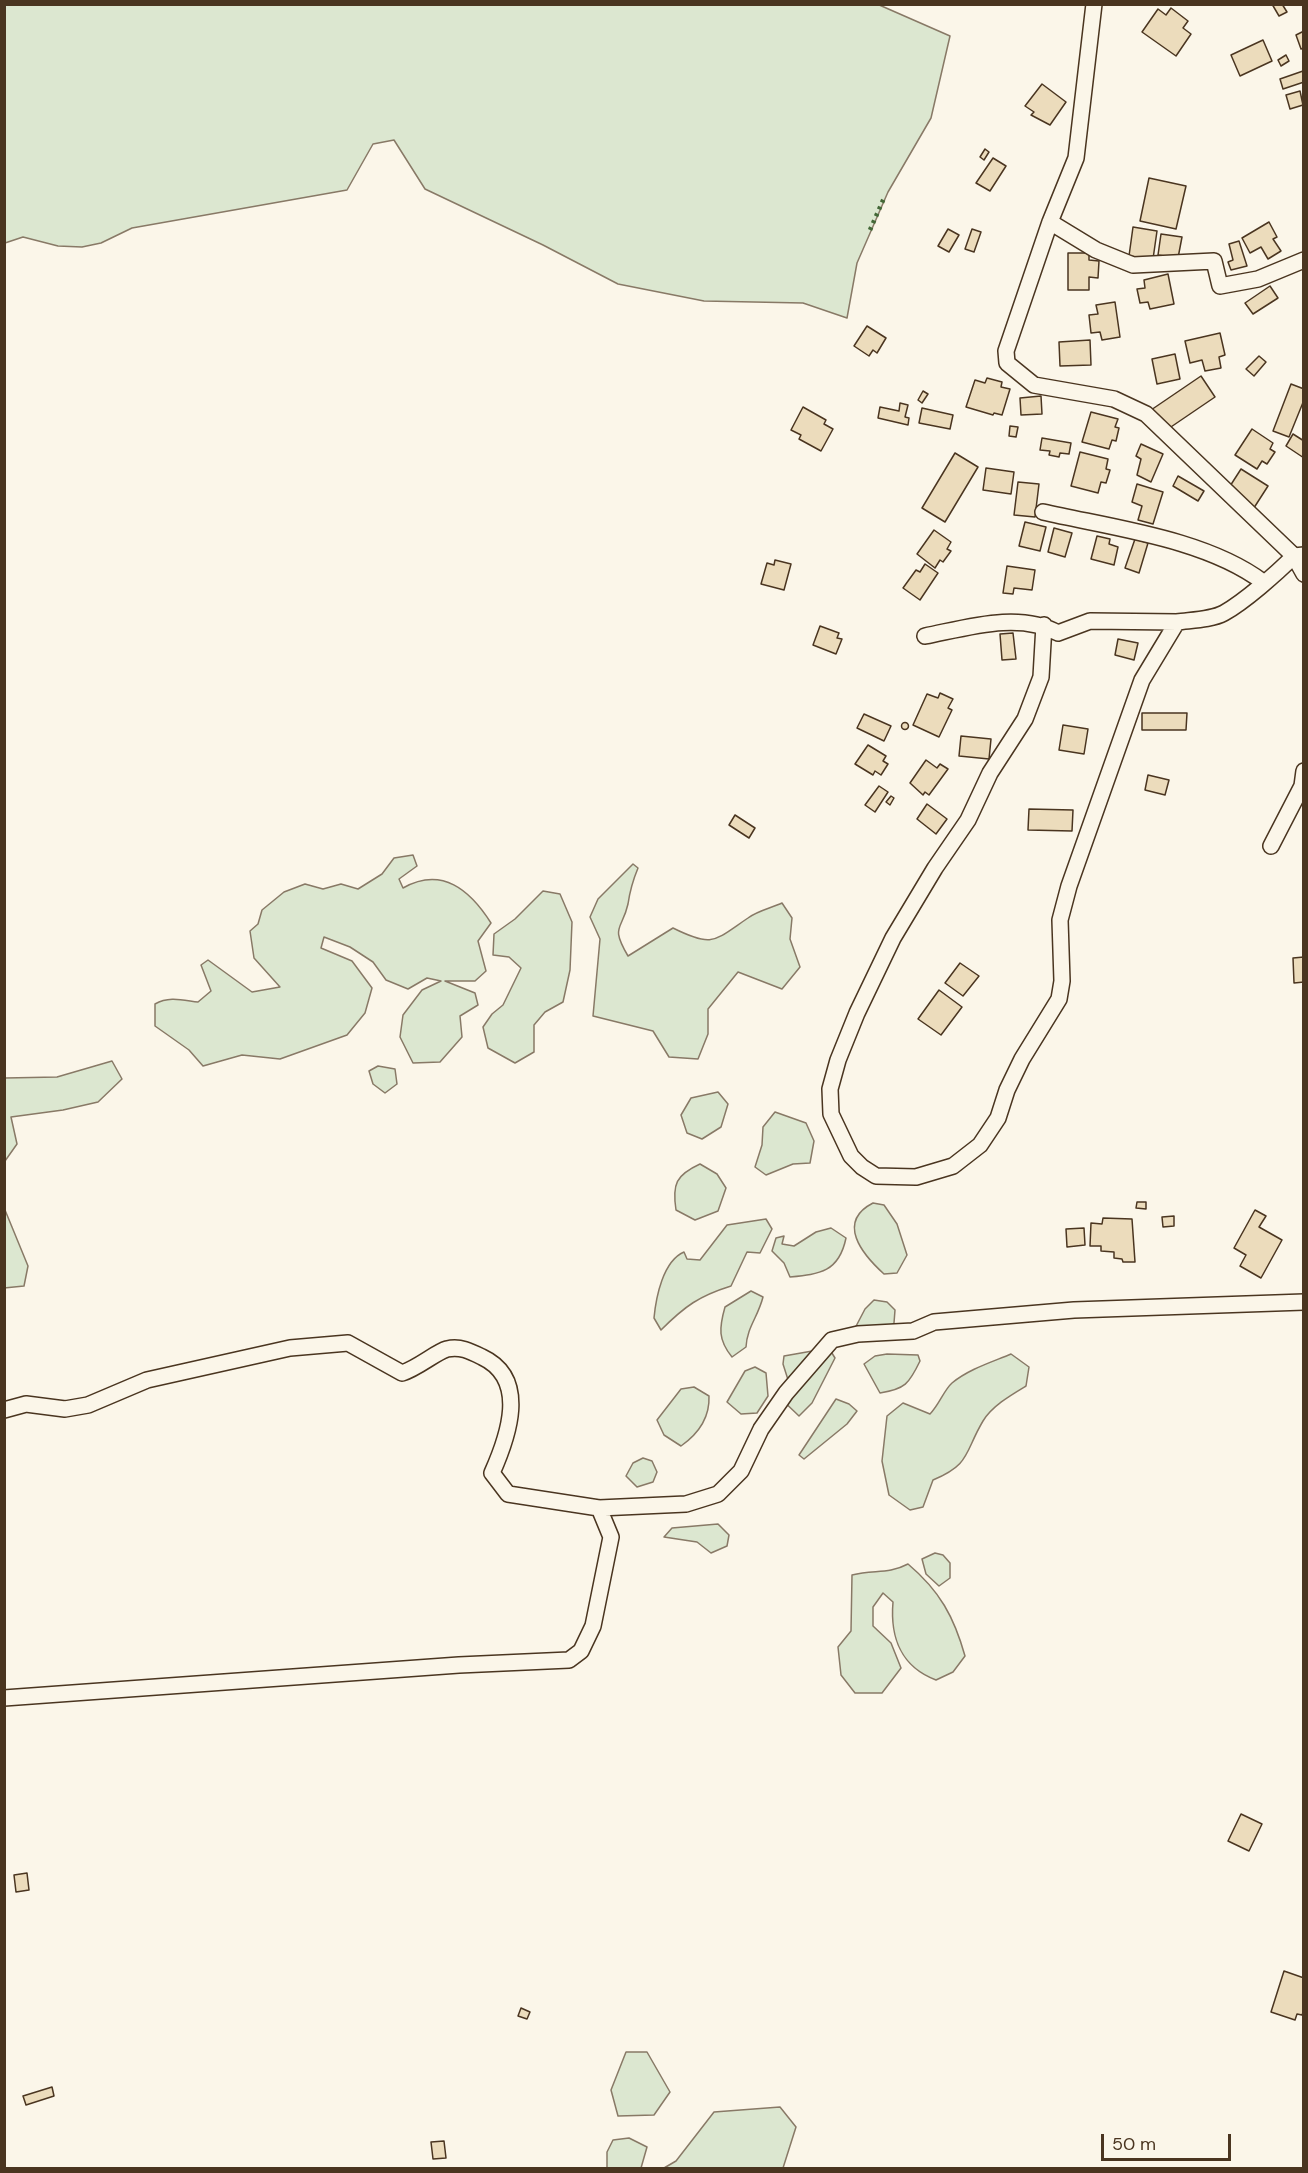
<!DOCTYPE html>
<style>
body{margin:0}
#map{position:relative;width:1308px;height:2173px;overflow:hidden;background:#fbf6e9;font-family:"DM Sans",sans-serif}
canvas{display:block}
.frame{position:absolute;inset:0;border:6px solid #4a3520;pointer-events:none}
.scale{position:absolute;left:1101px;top:2134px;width:130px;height:27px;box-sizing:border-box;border:3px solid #4a3520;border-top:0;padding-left:8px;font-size:18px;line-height:21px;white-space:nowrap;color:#4a3520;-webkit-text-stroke:4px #fbf6e9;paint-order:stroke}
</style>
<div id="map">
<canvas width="1308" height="2173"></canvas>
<div class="frame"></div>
<div class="scale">50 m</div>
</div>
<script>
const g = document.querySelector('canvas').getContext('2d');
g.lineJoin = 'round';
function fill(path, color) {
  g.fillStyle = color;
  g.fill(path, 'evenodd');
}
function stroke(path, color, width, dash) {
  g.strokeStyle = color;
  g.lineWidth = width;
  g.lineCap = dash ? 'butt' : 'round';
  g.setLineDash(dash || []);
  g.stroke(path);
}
const green = new Path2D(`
 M 877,4 L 950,36 L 931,118 L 888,192 L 857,263 L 847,318 L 803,303 L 704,301 L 618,284 L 543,245 L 425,189 L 394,140 L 373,144 L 347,190 L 132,228 L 101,243 L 82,247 L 58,246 L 23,237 L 5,243 L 5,5 Z
 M 413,855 L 417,866 L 399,879 L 403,888 C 442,866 470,890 491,923 L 478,941 L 486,971 L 475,981 L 445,981 L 475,993 L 478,1005 L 460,1016 L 462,1037 L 440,1062 L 413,1063 L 400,1037 L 403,1015 L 422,990 L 441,981 L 427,978 L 408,989 L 386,980 L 373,962 L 350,947 L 324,937 L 321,948 L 352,961 L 372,988 L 365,1013 L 347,1035 L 280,1059 L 242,1055 L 203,1066 L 189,1050 L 155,1026 L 155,1004 C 169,996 182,1000 198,1002 L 211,991 L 201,965 L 208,960 L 252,992 L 280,987 L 254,958 L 250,931 L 258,924 L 262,910 L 284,892 L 305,884 L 323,889 L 341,884 L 358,889 L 382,874 L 394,858 Z
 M 633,864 L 638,868 C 633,880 630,890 628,904 C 622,931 610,925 628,956 L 673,928 C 713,948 714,941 748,918 C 757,911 771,908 782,903 L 792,918 L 790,939 L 800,967 L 782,989 L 738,972 L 708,1009 L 708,1034 L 698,1059 L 669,1057 L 653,1031 L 593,1016 L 600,939 L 590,917 L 598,899 Z
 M 543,891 L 560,894 L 572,922 L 570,970 L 563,1002 L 545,1012 L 534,1025 L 534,1052 L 515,1063 L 488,1048 L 483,1027 L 492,1014 L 503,1005 L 521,968 L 509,957 L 493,955 L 494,934 L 515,919 Z
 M 112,1061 L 122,1079 L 98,1102 L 63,1110 L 11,1117 L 17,1144 L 5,1161 L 5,1166 L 5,1078 L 57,1077 Z
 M 378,1066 L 395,1069 L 397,1084 L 385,1093 L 373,1084 L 369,1071 Z
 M 718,1092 L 728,1104 L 721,1127 L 702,1139 L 687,1133 L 681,1115 L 691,1098 Z
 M 775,1112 L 806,1123 L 814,1141 L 810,1163 L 793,1164 L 766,1175 L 755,1167 L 762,1145 L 763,1127 Z
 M 700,1164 L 717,1174 L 726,1188 L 718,1211 L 695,1220 L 676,1210 C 672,1184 676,1175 700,1164 Z
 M 873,1203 L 884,1205 L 897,1224 L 907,1255 L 897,1273 L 884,1274 C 862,1254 836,1222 873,1203 Z
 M 5,1210 L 28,1266 L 24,1286 L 4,1288 Z
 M 766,1219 L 772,1229 L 760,1253 L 747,1252 L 731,1286 C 699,1296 685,1306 661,1330 L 654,1318 C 656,1297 663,1261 684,1252 L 687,1259 L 700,1260 L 727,1225 Z
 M 831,1228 L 846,1238 C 839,1272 820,1274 790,1277 L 784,1263 L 772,1251 L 776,1238 L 784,1236 L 782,1244 L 794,1246 L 816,1232 Z
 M 751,1291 L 763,1297 C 758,1317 747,1327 746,1347 L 732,1357 C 718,1340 719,1328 725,1307 Z
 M 874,1300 L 887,1302 L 895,1310 L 894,1323 L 881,1336 L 853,1332 L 865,1309 Z
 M 818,1350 L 830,1350 L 835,1358 L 812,1403 L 799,1416 L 776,1394 L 790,1386 L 783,1364 L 784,1356 Z
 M 887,1354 L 918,1355 L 920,1361 C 909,1384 905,1389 880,1393 L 864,1364 L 875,1356 Z
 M 1011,1354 L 1029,1367 L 1026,1386 C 1011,1395 992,1406 983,1421 C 964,1453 971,1464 933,1480 L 923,1507 L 910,1510 L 889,1495 L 882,1461 L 887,1416 L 903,1403 L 930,1414 C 939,1405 944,1390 952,1383 C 969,1369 992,1362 1011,1354 Z
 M 755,1367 L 766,1373 L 768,1396 L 757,1413 L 741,1414 L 727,1402 L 745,1371 Z
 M 694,1387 L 709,1396 C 710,1419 698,1434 681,1446 L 664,1435 L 657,1420 L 681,1389 Z
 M 836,1399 L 849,1404 L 857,1411 L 847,1424 L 804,1459 L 799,1455 Z
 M 643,1458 L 652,1461 L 657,1472 L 653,1482 L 637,1487 L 626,1476 L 633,1463 Z
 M 718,1524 L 729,1535 L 727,1546 L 711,1553 L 697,1542 L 664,1537 L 672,1528 Z
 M 935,1553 L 943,1555 L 950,1563 L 950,1578 L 939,1586 L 926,1574 L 922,1559 Z
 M 908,1564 C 940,1591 954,1617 965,1656 L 953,1672 L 936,1680 C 901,1667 890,1637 893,1602 L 883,1593 L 873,1607 L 873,1626 L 891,1643 L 901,1668 L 882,1693 L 855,1693 L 841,1675 L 838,1647 L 851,1631 L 852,1575 C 874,1569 887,1575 908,1564 Z
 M 626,2052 L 647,2052 L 670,2092 L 654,2115 L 618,2116 L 611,2090 Z
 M 780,2107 L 796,2127 L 783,2168 L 664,2168 L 676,2161 L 714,2112 Z
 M 629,2138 L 647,2147 L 641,2168 L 607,2168 L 607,2152 L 613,2140 Z`);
fill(green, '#dce7d0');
stroke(green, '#887966', 1.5);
const building = new Path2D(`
 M 1272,4 L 1282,4 L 1287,12 L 1279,16 Z
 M 1171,8 L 1188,21 L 1183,28 L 1191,34 L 1176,56 L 1142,32 L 1158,9 L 1166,15 Z
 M 1304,31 L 1304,48 L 1301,49 L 1296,35 Z
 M 1263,40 L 1272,61 L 1240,76 L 1231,55 Z
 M 1286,55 L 1289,61 L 1281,66 L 1278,60 Z
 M 1303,71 L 1304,82 L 1283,89 L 1280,79 Z
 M 1042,84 L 1066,102 L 1050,125 L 1031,115 L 1034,112 L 1025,106 Z
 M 1300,91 L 1303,105 L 1290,109 L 1286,95 Z
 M 985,149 L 989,152 L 984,160 L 980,157 Z
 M 993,158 L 1006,166 L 990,191 L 976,183 Z
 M 1149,178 L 1186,186 L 1176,229 L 1140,221 Z
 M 1269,222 L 1277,237 L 1273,239 L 1281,251 L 1268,259 L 1261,247 L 1250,253 L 1242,238 Z
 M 1133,227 L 1157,231 L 1153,259 L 1129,256 Z
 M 948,229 L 959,235 L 949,252 L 938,246 Z
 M 972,229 L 981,232 L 974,252 L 965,249 Z
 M 1161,234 L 1182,237 L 1178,258 L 1158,255 Z
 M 1239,241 L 1247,266 L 1231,270 L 1228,262 L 1233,260 L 1229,244 Z
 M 1068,253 L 1089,253 L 1089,260 L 1099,261 L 1098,278 L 1089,277 L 1089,290 L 1068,290 Z
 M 1168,274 L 1174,304 L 1150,309 L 1148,302 L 1140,303 L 1137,289 L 1145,288 L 1144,280 Z
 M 1270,286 L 1278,298 L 1253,314 L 1245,303 Z
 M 1115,302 L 1120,337 L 1102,340 L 1100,332 L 1091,333 L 1089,315 L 1098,314 L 1096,305 Z
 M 867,326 L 886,338 L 877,353 L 873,350 L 869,356 L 854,346 Z
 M 1220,333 L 1225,355 L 1219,357 L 1221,368 L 1205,371 L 1202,360 L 1190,363 L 1185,341 Z
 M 1090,340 L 1091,365 L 1060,366 L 1059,342 Z
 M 1175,354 L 1180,379 L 1157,384 L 1152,359 Z
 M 1259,356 L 1266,362 L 1254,376 L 1246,369 Z
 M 1201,376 L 1215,397 L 1165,431 L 1151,410 Z
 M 987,378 L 1002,382 L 1001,387 L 1010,389 L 1002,415 L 994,413 L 993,415 L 966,407 L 975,380 L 985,383 Z
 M 1291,384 L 1304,389 L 1304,400 L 1289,437 L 1273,431 Z
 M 923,391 L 928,394 L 922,403 L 918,400 Z
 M 1041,396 L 1042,414 L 1021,415 L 1020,398 Z
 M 900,403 L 908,405 L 905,417 L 909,418 L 908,425 L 878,418 L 880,407 L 899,411 Z
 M 803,407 L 826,420 L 824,424 L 833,429 L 821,451 L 799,439 L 801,435 L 791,430 Z
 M 922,408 L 953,415 L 950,429 L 919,423 Z
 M 1091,412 L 1118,419 L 1115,427 L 1119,428 L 1116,441 L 1112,440 L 1109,449 L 1082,442 Z
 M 1010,426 L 1018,427 L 1016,437 L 1009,436 Z
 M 1252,429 L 1273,443 L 1270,449 L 1275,452 L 1267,464 L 1262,461 L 1257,469 L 1235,455 Z
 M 1293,434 L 1304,441 L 1304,458 L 1286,446 Z
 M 1042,438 L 1071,443 L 1069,454 L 1060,453 L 1059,457 L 1049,455 L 1050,451 L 1040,450 Z
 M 1141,444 L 1163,454 L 1151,482 L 1137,475 L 1141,459 L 1136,456 Z
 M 1080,452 L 1108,459 L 1106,469 L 1110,470 L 1106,483 L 1101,482 L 1098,493 L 1071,486 Z
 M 955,453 L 978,467 L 945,522 L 922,508 Z
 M 986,468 L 1014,472 L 1011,494 L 983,490 Z
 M 1241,469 L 1268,486 L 1250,514 L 1223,497 Z
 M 1178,476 L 1204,491 L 1198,501 L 1173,486 Z
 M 1018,482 L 1039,484 L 1035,517 L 1014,515 Z
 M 1137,484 L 1163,492 L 1153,524 L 1138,520 L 1142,506 L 1132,502 Z
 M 1025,522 L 1046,527 L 1040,551 L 1019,546 Z
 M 1054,528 L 1072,533 L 1065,557 L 1048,552 Z
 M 934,530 L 951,542 L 947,549 L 951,551 L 943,562 L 940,560 L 935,568 L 917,554 Z
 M 1097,536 L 1110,539 L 1109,544 L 1118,547 L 1114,565 L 1091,559 Z
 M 1135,539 L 1148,543 L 1139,573 L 1125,568 Z
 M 775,560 L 791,564 L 784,590 L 761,584 L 767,563 L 774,565 Z
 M 925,564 L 938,573 L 920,600 L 903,588 L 916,570 L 920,572 Z
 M 1007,566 L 1035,570 L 1032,590 L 1014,588 L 1013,594 L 1003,593 Z
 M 820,626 L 839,633 L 837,638 L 842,639 L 836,654 L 813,645 Z
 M 1013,633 L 1016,659 L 1002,660 L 1000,634 Z
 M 1118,639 L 1138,643 L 1134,660 L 1115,655 Z
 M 940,693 L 953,699 L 948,708 L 952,710 L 939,737 L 913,725 L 927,694 L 938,698 Z
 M 1142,713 L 1187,713 L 1186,730 L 1142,730 Z
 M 864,714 L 891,726 L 884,741 L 857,728 Z
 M901.5 726a3.5 3.5 0 1 1 7 0a3.5 3.5 0 1 1-7 0Z
 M 1063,725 L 1088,729 L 1084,754 L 1059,750 Z
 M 961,736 L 991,739 L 989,759 L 959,756 Z
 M 868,745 L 886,756 L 883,761 L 888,764 L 881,775 L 875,771 L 873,775 L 855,764 Z
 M 926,760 L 937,768 L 940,764 L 948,769 L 929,795 L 925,792 L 923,795 L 910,783 Z
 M 1148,775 L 1169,780 L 1165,795 L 1145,790 Z
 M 879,786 L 888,792 L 875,812 L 865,805 Z
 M 891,796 L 894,798 L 890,805 L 886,802 Z
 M 927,804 L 947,819 L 936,834 L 917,819 Z
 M 1029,809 L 1073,810 L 1072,831 L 1028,830 Z
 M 735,815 L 755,828 L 749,838 L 729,825 Z
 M 1304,957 L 1304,982 L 1294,983 L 1293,958 Z
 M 960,963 L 979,976 L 963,996 L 945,983 Z
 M 939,990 L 962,1007 L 941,1035 L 918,1019 Z
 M 1137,1202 L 1146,1202 L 1146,1209 L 1136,1208 Z
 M 1255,1210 L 1266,1216 L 1259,1227 L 1282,1240 L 1261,1278 L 1240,1266 L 1246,1255 L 1234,1248 Z
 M 1174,1216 L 1174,1226 L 1163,1227 L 1162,1217 Z
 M 1103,1218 L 1132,1219 L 1135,1262 L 1123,1262 L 1122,1259 L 1114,1258 L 1114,1252 L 1101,1251 L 1101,1246 L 1090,1246 L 1091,1223 L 1102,1224 Z
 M 1084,1228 L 1085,1245 L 1067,1247 L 1066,1229 Z
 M 1241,1814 L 1262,1824 L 1249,1851 L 1228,1841 Z
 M 27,1873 L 29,1890 L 16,1892 L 14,1875 Z
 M 1284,1971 L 1304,1978 L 1304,2010 L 1302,2015 L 1297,2014 L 1295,2020 L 1271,2012 Z
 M 521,2008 L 530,2012 L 527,2019 L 518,2016 Z
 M 52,2087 L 54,2096 L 26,2105 L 23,2096 Z
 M 444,2141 L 446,2158 L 433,2159 L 431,2142 Z`);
fill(building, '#ecdcbc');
stroke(building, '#4a3520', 1.5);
const minor = new Path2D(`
 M 1094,4 L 1076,158 L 1050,222 L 1006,351 L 1007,363 L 1034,385 L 1114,399 L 1146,414 L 1294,556 L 1304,555
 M 1050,222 L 1096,250 L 1133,265 L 1214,261 L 1220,286 L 1258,279 L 1304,260
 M 1043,512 C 1113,528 1206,539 1263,582
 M 1044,625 L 1041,677 L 1025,719 L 990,773 L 968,820 L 935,868 L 893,938 L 857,1013 L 838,1060 L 830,1089 L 831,1114 L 851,1156 L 862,1167 L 876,1176 L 916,1177 L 953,1166 L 980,1145 L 998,1118 L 1007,1090 L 1022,1059 L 1059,999 L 1062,981 L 1060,920 L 1069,886 L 1142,680 L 1177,622 C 1191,620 1211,620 1224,613 C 1244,602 1277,573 1294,556 L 1304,574
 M 925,636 C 966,628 1019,611 1058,633 L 1090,621 L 1177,622
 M 1271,846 L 1302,786 L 1304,771
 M 4,1410 L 26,1404 L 65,1409 L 88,1405 L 147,1380 L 290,1348 L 348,1343 L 402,1373 C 418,1368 436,1352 447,1349 C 460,1346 470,1351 482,1357 C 529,1379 508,1437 492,1473 L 508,1494 L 599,1508 L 686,1504 L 718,1494 L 741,1471 L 761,1429 L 786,1393 L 832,1340 L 858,1334 L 913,1331 L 934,1322 L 1074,1310 L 1304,1302
 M 4,1698 L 459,1665 L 569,1660 L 581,1651 L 593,1626 L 611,1537 L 599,1508`);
stroke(minor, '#4a3520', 18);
stroke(minor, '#fbf6e9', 15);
stroke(new Path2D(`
 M 870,230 L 884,198`), '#436837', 4.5, [3, 4.5]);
</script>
